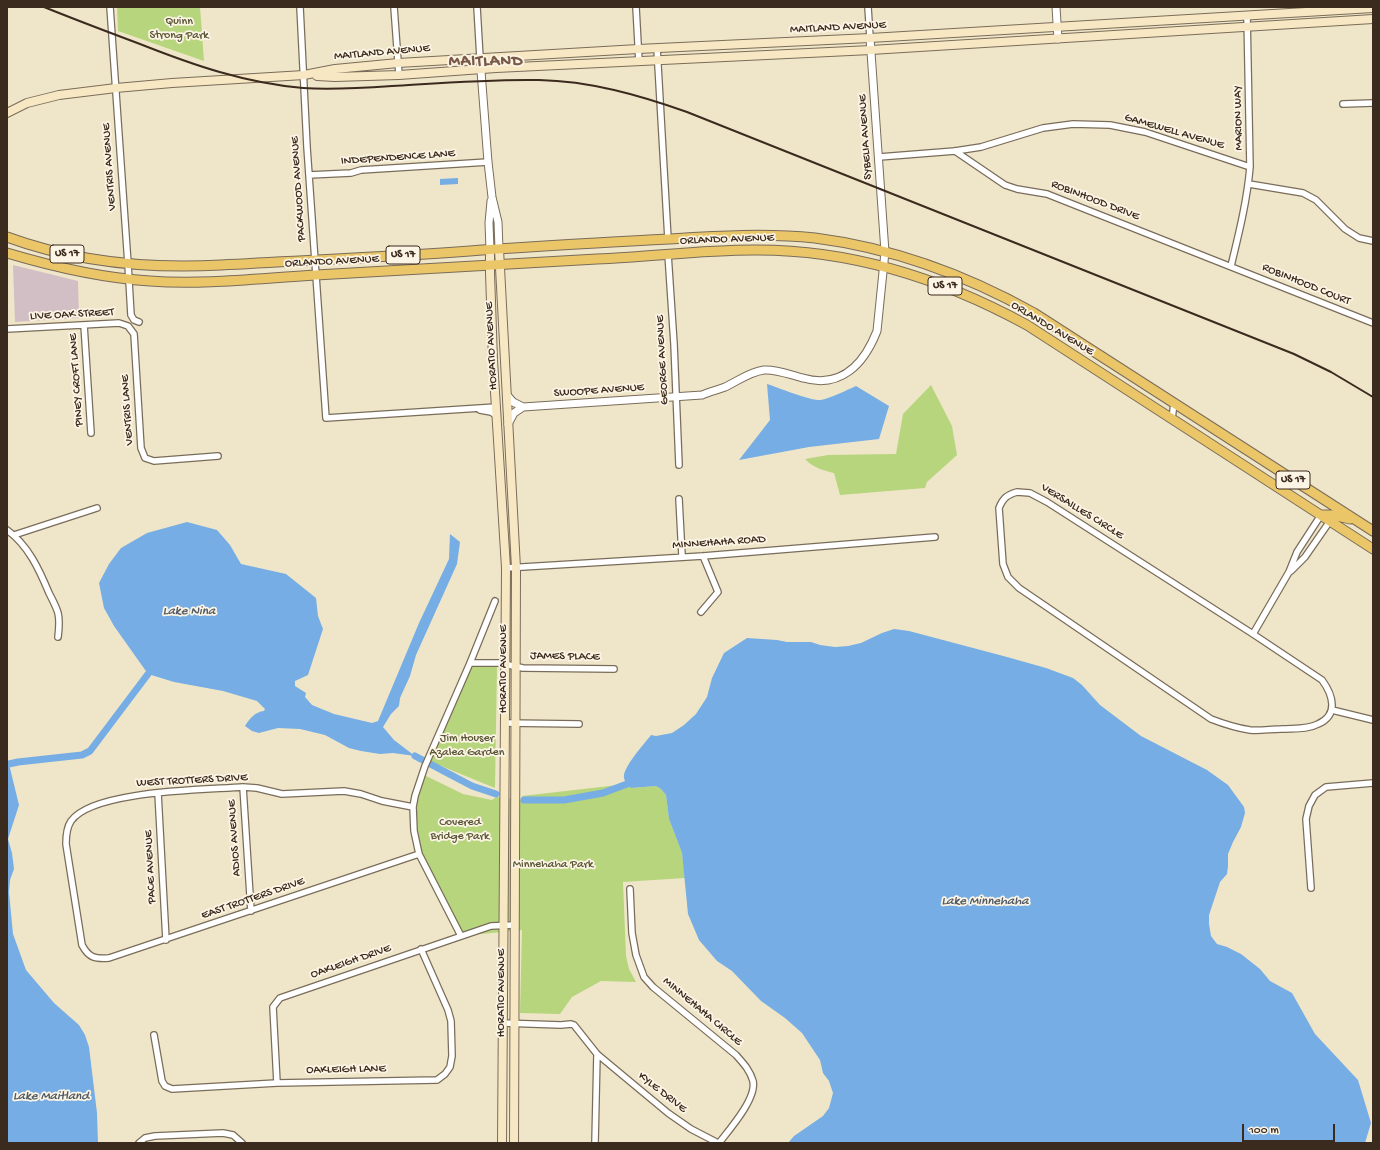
<!DOCTYPE html>
<style>
body{margin:0}
#map{position:relative;width:1380px;height:1150px;overflow:hidden;background:#efe6c9;font-family:"Gochi Hand",sans-serif}
canvas{display:block}
.frame{position:absolute;inset:0;border:8px solid #3b2a1e;pointer-events:none}
.scale{position:absolute;left:1242px;top:1124px;width:93px;height:18px;box-sizing:border-box;border:2px solid #3b2a1e;border-top:0;padding-left:5px;font-size:12px;line-height:14px;white-space:nowrap;color:#3b2a1e;-webkit-text-stroke:3px #fcf5e5;paint-order:stroke}
</style>
<div id="map">
<canvas width="1380" height="1150"></canvas>
<div class="frame"></div>
<div class="scale">100 m</div>
</div>
<script>
const g = document.querySelector('canvas').getContext('2d');
g.lineJoin = 'round';
function fill(path, color) {
  g.fillStyle = color;
  g.fill(path, 'evenodd');
}
function stroke(path, color, width, dash) {
  g.strokeStyle = color;
  g.lineWidth = width;
  g.lineCap = dash ? 'butt' : 'round';
  g.setLineDash(dash || []);
  g.stroke(path);
}
function write(font, color, halo, rows, align = 'center') {
  g.font = font + ' "Gochi Hand",sans-serif';
  g.lineWidth = 3.5;
  g.setLineDash([]);
  g.textBaseline = 'middle';
  g.strokeStyle = halo;
  g.fillStyle = color;
  for (const [text, x, y, turn = 0] of rows) {
    g.save();
    g.translate(x, y);
    g.rotate((+turn || 0) * Math.PI / 180);
    g.textAlign = isNaN(turn) ? turn : align;
    if (halo) g.strokeText(text, 0, 0);
    g.fillText(text, 0, 0);
    g.restore();
  }
}
fill(new Path2D(`
 M 13,265 L 78,281 L 79,318 L 15,322 Z`), '#d2bec5');
fill(new Path2D(`
 M 117,7 L 200,7 L 204,61 L 118,31 Z
 M 931,385 L 952,426 L 957,455 L 927,482 L 925,488 L 840,495 L 834,473 C 823,470 813,468 805,459 L 828,455 L 896,454 L 903,414 Z
 M 471,666 L 497,666 L 495,788 L 429,761 Z
 M 422,774 L 463,794 L 492,800 L 496,797 L 524,800 L 522,796 L 627,784 L 631,788 L 656,786 L 661,789 L 666,795 L 669,819 L 682,853 L 685,878 L 623,882 L 626,956 L 629,969 L 636,982 L 601,981 L 572,997 L 560,1014 L 520,1013 L 522,930 L 461,936 L 423,862 L 412,816 Z`), '#b6d57c');
fill(new Path2D(`
 M 458,178 L 458,184 L 440,185 L 440,179 Z
 M 767,384 C 780,388 810,401 821,400 C 831,398 847,390 856,386 L 889,406 L 879,439 L 809,447 L 739,460 L 770,420 Z
 M 187,522 L 217,530 L 230,545 L 241,564 L 286,574 L 316,598 L 318,616 L 323,629 L 308,675 L 295,681 L 295,686 L 306,693 L 305,697 L 312,705 L 334,714 L 372,723 L 378,721 L 419,623 L 449,559 L 450,534 L 460,542 L 457,564 L 416,655 L 410,676 L 400,698 L 399,706 L 391,714 L 383,727 L 394,740 L 415,756 L 393,753 L 380,754 L 361,751 L 349,748 L 325,735 L 300,729 L 278,728 L 259,733 L 252,731 L 245,726 C 250,718 255,712 264,711 L 265,709 L 257,701 L 223,691 L 174,682 L 148,674 L 114,626 L 104,608 L 99,583 L 109,564 L 121,548 L 147,533 Z
 M 894,629 L 909,631 L 1007,657 L 1046,668 L 1073,678 L 1082,685 L 1100,705 L 1141,736 L 1207,770 L 1228,785 L 1244,807 L 1245,813 L 1241,827 L 1233,842 L 1228,854 L 1228,866 L 1227,874 L 1220,882 L 1209,915 L 1209,924 L 1211,936 L 1217,944 L 1227,947 L 1241,954 L 1260,969 L 1270,981 L 1292,993 L 1315,1034 L 1358,1080 L 1371,1123 L 1365,1143 L 788,1143 L 794,1136 L 823,1116 L 829,1108 L 833,1093 L 829,1081 L 823,1073 L 820,1060 L 802,1033 L 785,1018 L 761,1001 L 732,971 L 717,961 L 699,940 L 688,914 L 682,853 L 669,819 L 666,795 L 661,789 L 656,786 L 631,788 C 628,786 625,783 624,778 C 622,768 645,743 651,735 L 656,736 L 672,733 L 684,725 L 696,714 L 707,697 L 712,678 L 724,653 L 747,638 L 777,640 L 787,642 L 811,642 L 820,645 L 835,647 L 848,646 L 861,643 L 882,633 Z
 M 7,764 L 9,764 L 19,805 L 8,839 L 12,853 L 14,869 L 10,880 L 9,892 L 13,934 L 26,970 L 54,1003 L 79,1025 L 85,1035 L 89,1047 L 97,1113 L 98,1143 L 7,1143 Z`), '#75ade4');
stroke(new Path2D(`
 M 415,756 L 472,786 L 496,794
 M 9,764 L 18,762 L 82,755 L 90,751 L 148,674
 M 524,800 L 564,800 L 603,793 L 627,784`), '#75ade4', 7);
const minor = new Path2D(`
 M 110,7 L 128,264 L 131,315 L 134,320 L 139,322
 M 300,7 L 307,147 L 326,418 L 496,407
 M 394,7 L 399,75
 M 477,7 L 480,58
 M 636,7 L 639,62
 M 868,7 L 870,38
 M 657,48 L 668,239
 M 1343,104 L 1373,103
 M 955,151 L 1005,185 L 1017,189 L 1047,194 L 1373,323
 M 879,157 L 955,151 L 981,147 L 1043,128 L 1073,124 L 1110,125 L 1145,132 L 1250,167
 M 309,175 L 351,173 L 361,170 L 488,162
 M 1249,184 L 1303,193 L 1316,200 L 1345,229 L 1359,238 L 1373,241
 M 668,254 L 674,344 L 679,465
 M 1231,266 C 1239,233 1247,201 1250,167 L 1247,15
 M 84,325 L 91,433
 M 7,329 L 119,323 L 128,326 L 134,334 L 141,448 L 145,458 L 154,461 L 218,456
 M 480,410 L 491,412 L 497,416
 M 1172,419 L 1174,403
 M 1017,492 L 1030,493 L 1047,502 L 1253,634 L 1322,680 C 1333,695 1339,715 1318,724 C 1307,730 1293,728 1281,729 C 1271,729 1260,731 1250,730 C 1236,728 1224,724 1211,719 L 1019,588 L 1008,577 L 1003,564 L 999,508 C 1003,498 1007,495 1017,492 Z
 M 679,499 L 682,556
 M 7,530 C 28,545 39,569 49,593 C 52,599 56,606 58,613 C 60,621 59,629 58,637
 M 14,535 L 97,508
 M 506,568 L 703,556 L 935,537
 M 1291,571 L 1305,557 L 1330,521
 M 701,612 L 718,592 L 703,556
 M 1253,634 L 1289,572 L 1297,552 L 1321,515
 M 470,663 L 499,663 L 523,668 L 614,669
 M 1332,710 L 1373,720
 M 505,723 L 579,724
 M 243,787 L 251,911
 M 158,793 L 166,940
 M 413,807 L 382,801 L 361,794 L 344,791 L 282,794 L 257,788 L 243,787 C 206,790 93,790 71,821 C 67,827 66,836 66,844 L 82,945 C 89,958 95,959 109,958 L 419,854
 M 1311,888 L 1306,819 L 1309,806 L 1315,795 L 1326,787 L 1373,783
 M 630,889 L 632,933 L 636,955 L 644,977 L 653,987 L 736,1055 C 743,1063 750,1070 753,1081 C 757,1098 730,1129 719,1143
 M 461,936 L 419,854 L 414,831 L 413,807 L 415,796 L 425,766 L 470,663 L 495,601
 M 502,1023 L 561,1025 L 571,1024 L 574,1025 L 597,1054 L 668,1113 L 691,1129 L 718,1143
 M 154,1035 L 162,1081 L 165,1086 L 172,1089 L 277,1083 L 437,1080 L 445,1074 L 450,1067 L 452,1056 L 451,1021 L 448,1010 L 421,949
 M 277,1083 L 273,1007 L 280,998 L 491,926 L 514,925
 M 139,1143 L 145,1138 L 155,1136 L 223,1133 L 233,1135 L 242,1143
 M 595,1143 L 597,1054`);
const tertiary = new Path2D(`
 M 1056,7 L 1058,39
 M 480,58 L 488,162 L 492,197 L 498,222 L 499,249
 M 490,250 L 489,223 L 491,201
 M 507,395 L 513,402 L 523,407
 M 508,424 L 514,413 L 523,407 L 702,395 C 709,392 717,390 725,387 C 738,381 749,372 764,370 C 777,369 790,375 803,378 C 841,389 864,364 877,331 L 885,252 L 870,38`);
const secondary = new Path2D(`
 M 317,76 L 335,77 L 399,75 L 496,68 L 871,50 L 1373,19
 M 7,113 L 27,103 L 59,95 L 116,88 L 172,83 L 304,75 L 335,69 L 398,63 L 638,49 L 870,38 L 1373,8
 M 499,249 L 516,568 L 514,1143
 M 490,250 L 490,273 L 493,360 L 506,568 L 502,1143`);
const primary = new Path2D(`
 M 7,237 C 75,262 149,269 221,265 C 308,260 395,257 482,250 C 545,246 607,242 669,239 C 718,236 766,233 815,238 C 893,248 966,275 1034,313 L 1373,531
 M 7,253 C 54,267 101,278 150,281 C 205,285 261,278 316,275 C 410,269 504,264 597,259 C 649,257 701,250 753,250 C 850,249 943,279 1027,325 L 1373,549
 M 1321,515 L 1333,515 L 1350,519`);
stroke(minor, '#7a6c5a', 8);
stroke(tertiary, '#7a6c5a', 9);
stroke(secondary, '#7a6c5a', 10);
stroke(primary, '#7a6c5a', 11);
stroke(minor, '#fff', 5.5);
stroke(tertiary, '#fff', 7);
stroke(secondary, '#f7e8c3', 8);
stroke(primary, '#eac669', 9);
stroke(new Path2D(`
 M 44,7 C 76,20 108,32 140,44 C 193,65 245,83 303,88 C 333,90 363,88 392,86 C 441,83 490,79 539,80 C 590,81 639,95 687,112 L 1294,354 L 1331,372 L 1373,397`), '#3b2a1e', 2);
for (const [x, y, w] of [
 [67,254,34],
 [403,255,34],
 [945,286,34],
 [1293,480,34]
]) {
  const box = new Path2D();
  box.roundRect(x - w / 2, y - 9, w, 18, 3);
  g.fillStyle = '#fcf5e5';
  g.fill(box);
  stroke(box, '#3b2a1e', 1);
}
write('bold 11px', '#3b2a1e', null, [
 ["US 17",67,254],
 ["US 17",403,255],
 ["US 17",945,286],
 ["US 17",1293,480]
]);
write('12px', '#5a5536', '#fcf5e5', [
 ["Quinn",179,22],
 ["Strong Park",179,36],
 ["Jim Houser",467,739],
 ["Azalea Garden",467,753],
 ["Covered",460,823],
 ["Bridge Park",460,837],
 ["Minnehaha Park",553,865]
]);
write('12px', '#3b2a1e', '#fcf5e5', [
 ["MAITLAND AVENUE",838,28,-3],
 ["MAITLAND AVENUE",382,53,-5],
 ["MARION WAY",1239,118,-91],
 ["GAMEWELL AVENUE",1174,132,16],
 ["SYBELIA AVENUE",866,137,-94],
 ["INDEPENDENCE LANE",398,158,-4],
 ["VENTRIS AVENUE",110,167,-94],
 ["PACKWOOD AVENUE",299,189,-94],
 ["ROBINHOOD DRIVE",1095,201,21],
 ["ORLANDO AVENUE",727,240,-2],
 ["ORLANDO AVENUE",332,262,-3],
 ["ROBINHOOD COURT",1306,285,22],
 ["LIVE OAK STREET",72,315,-3],
 ["ORLANDO AVENUE",1052,329,31],
 ["HORATIO AVENUE",492,346,-93],
 ["GEORGE AVENUE",663,360,-93],
 ["PINEY CROFT LANE",77,380,-94],
 ["SWOOPE AVENUE",599,391,-4],
 ["VENTRIS LANE",128,410,-94],
 ["VERSAILLES CIRCLE",1082,512,32],
 ["MINNEHAHA ROAD",719,543,-4],
 ["JAMES PLACE",565,657,1],
 ["HORATIO AVENUE",504,669,-90],
 ["WEST TROTTERS DRIVE",192,781,-3],
 ["ADIOS AVENUE",235,838,-94],
 ["PACE AVENUE",151,867,-93],
 ["EAST TROTTERS DRIVE",253,899,-19],
 ["OAKLEIGH DRIVE",351,962,-19],
 ["HORATIO AVENUE",502,993,-90],
 ["MINNEHAHA CIRCLE",702,1012,40],
 ["OAKLEIGH LANE",346,1070,-1],
 ["KYLE DRIVE",662,1093,38]
]);
write('italic 13px', '#4f5863', '#fcf5e5', [
 ["Lake Nina",189,612],
 ["Lake Minnehaha",985,902],
 ["Lake Maitland",51,1097]
]);
g.letterSpacing = '1px';
write('bold 16px', '#7a5848', '#fcf5e5', [
 ["MAITLAND",486,63]
]);
g.letterSpacing = '0px';
</script>
